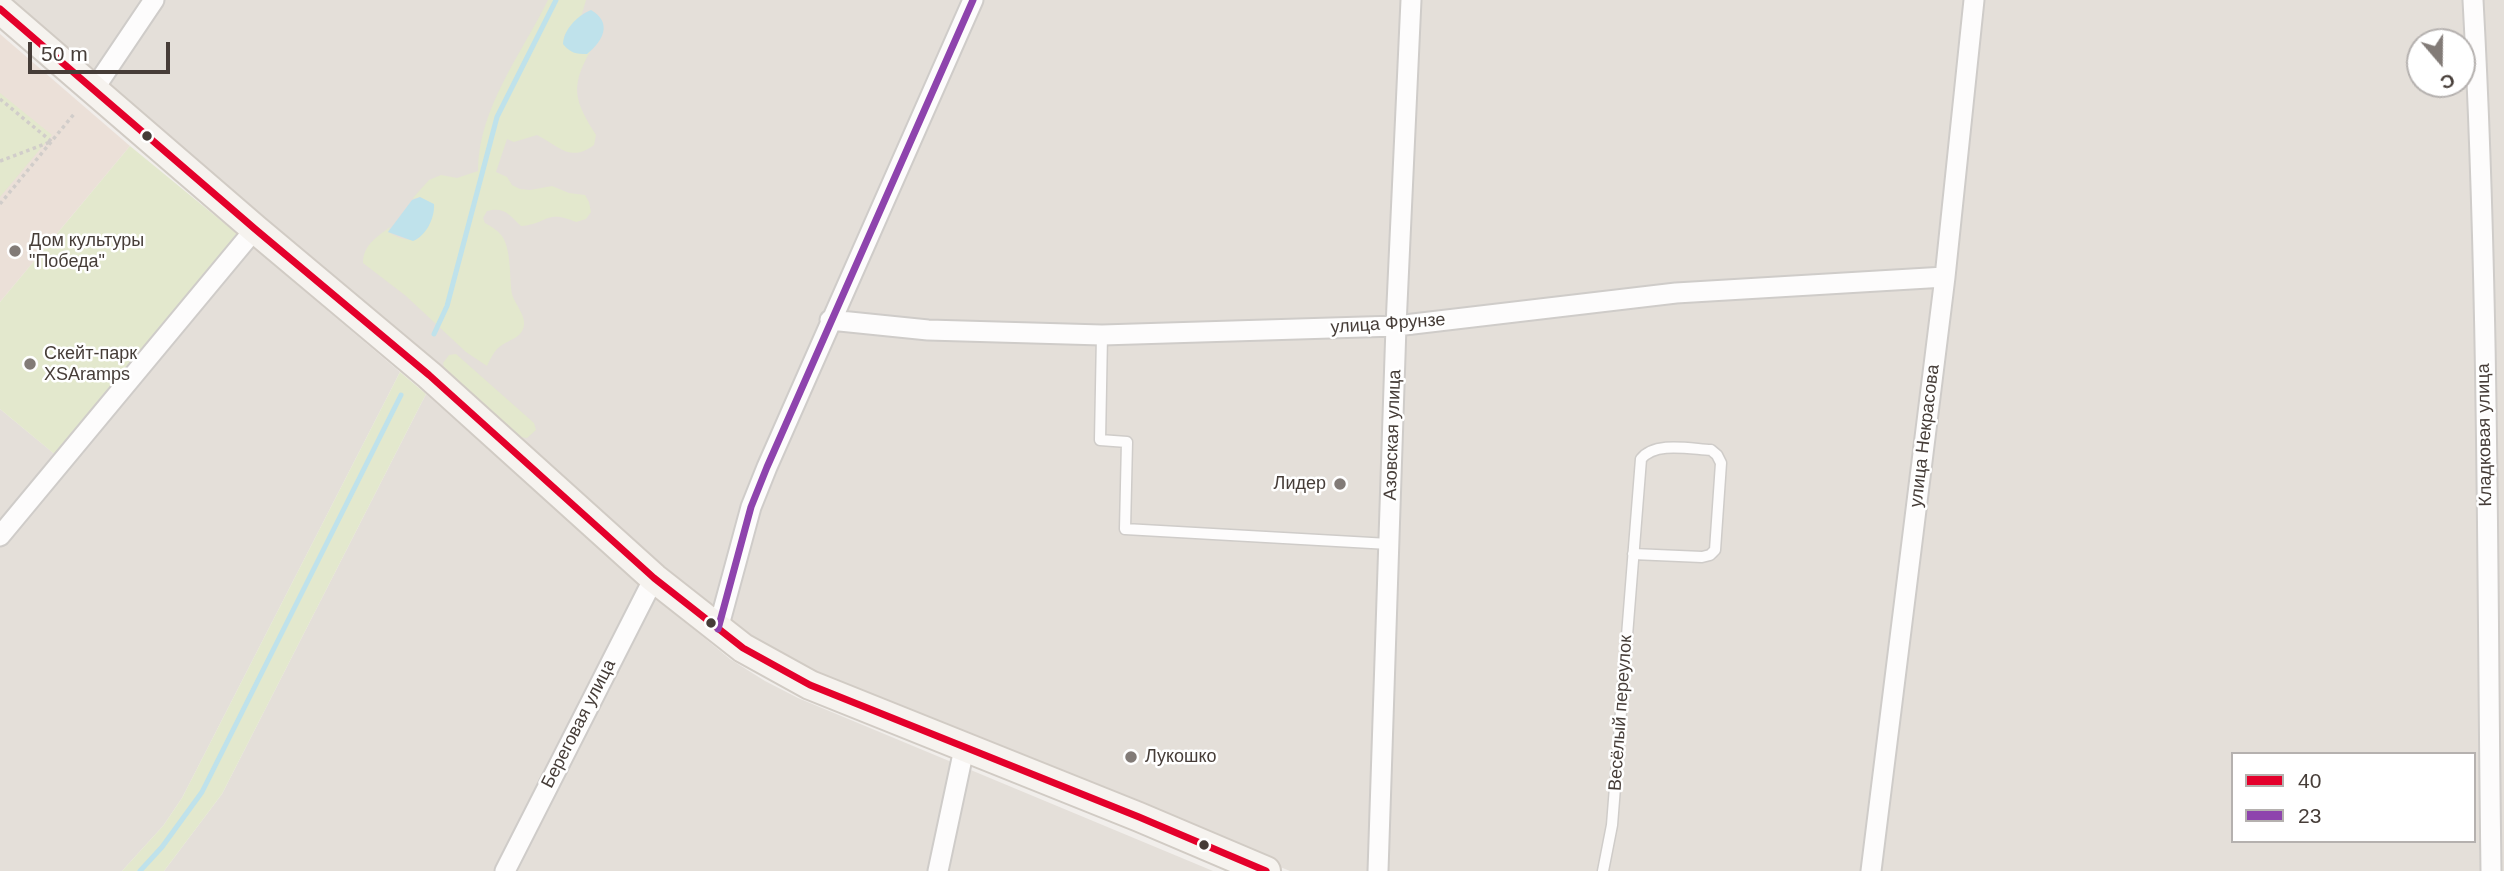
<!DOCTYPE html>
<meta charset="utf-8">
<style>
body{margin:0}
#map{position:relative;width:2504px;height:871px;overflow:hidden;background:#f1eeeb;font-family:Arial,sans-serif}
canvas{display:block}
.legend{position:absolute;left:2231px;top:752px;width:245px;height:91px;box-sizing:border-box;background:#fff;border:2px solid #b5b1af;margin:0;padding:9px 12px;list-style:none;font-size:21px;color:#463d38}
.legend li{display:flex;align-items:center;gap:14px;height:35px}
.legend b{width:35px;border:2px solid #b5b1af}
.north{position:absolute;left:2406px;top:28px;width:70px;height:70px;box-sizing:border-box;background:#fff;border:2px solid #b5b1af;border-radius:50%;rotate:160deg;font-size:19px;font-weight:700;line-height:28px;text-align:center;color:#463d38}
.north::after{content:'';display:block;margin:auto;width:24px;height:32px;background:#827b77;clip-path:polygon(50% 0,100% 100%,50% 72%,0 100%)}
.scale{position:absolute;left:28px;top:42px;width:142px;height:32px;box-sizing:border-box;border:4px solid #463d38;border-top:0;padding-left:9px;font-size:21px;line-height:24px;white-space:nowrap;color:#463d38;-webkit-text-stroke:5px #fff;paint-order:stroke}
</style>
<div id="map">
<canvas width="2504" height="871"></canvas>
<ul class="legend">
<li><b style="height:9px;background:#e4002b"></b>40</li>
<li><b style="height:9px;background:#8e44ad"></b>23</li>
</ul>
<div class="north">С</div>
<div class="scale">50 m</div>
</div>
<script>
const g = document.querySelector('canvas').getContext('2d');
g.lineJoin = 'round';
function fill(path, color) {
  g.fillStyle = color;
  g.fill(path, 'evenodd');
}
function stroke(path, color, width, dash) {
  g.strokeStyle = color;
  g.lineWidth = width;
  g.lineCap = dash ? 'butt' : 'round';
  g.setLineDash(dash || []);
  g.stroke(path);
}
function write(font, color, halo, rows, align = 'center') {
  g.font = font + ' Arial,sans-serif';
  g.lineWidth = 5;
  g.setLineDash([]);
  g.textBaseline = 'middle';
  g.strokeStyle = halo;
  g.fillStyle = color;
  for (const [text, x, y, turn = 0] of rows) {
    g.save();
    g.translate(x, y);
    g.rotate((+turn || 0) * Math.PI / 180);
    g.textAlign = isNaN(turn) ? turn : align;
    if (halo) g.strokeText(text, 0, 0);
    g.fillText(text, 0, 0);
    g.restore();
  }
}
fill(new Path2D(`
 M 7,0 L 2504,0 L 2504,871 L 1290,871 L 815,677 L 731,628 ZM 2420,42 L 2462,42 L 2462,84 L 2420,84 ZM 2233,754 L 2474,754 L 2474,841 L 2233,841 Z
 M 241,237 L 400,372 L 182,798 L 163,826 L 122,871 L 0,871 L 0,409 L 57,456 Z
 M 426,394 L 635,581 L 730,659 L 765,681 L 798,698 L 1213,871 L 164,871 L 222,794 Z`), '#e4dfd9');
fill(new Path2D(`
 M 0,34 L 130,146 L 0,302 Z`), '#ebe0d8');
fill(new Path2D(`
 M 548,0 L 586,0 L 582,14 L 564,36 L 587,54 L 591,50 C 569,88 575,101 596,135 L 594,145 C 570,163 559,146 537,135 L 514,142 L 507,139 L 496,172 L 507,177 L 512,185 L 520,189 L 530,190 L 552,186 L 569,193 L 585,195 L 589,202 L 591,212 L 586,219 L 576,222 C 546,209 548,224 521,226 C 508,214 505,207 487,211 L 483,218 L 485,223 C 491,226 497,230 502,236 C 512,252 509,276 512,294 C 515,305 528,317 523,329 C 520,338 509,340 502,345 C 494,350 491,358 487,366 L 466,352 L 406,296 L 363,263 C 363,245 377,237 390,227 L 388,232 C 398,238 409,242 419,238 L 420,197 L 412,199 L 429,180 L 441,175 L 457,178 L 478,171 C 478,109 522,53 548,0 Z
 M 0,93 L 52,135 L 0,197 Z
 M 130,146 L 241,237 L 58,457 L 0,409 L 0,302 Z
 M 456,354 L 534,423 L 536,430 L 527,438 L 520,437 L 444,367 L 443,363 L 449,355 Z
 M 400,372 L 426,394 L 222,794 L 164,871 L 122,871 L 163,826 L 182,798 Z`), '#e3e8cd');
fill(new Path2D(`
 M 591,10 C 613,23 603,41 587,54 C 576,54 570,53 563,44 C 564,29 577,16 591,10 Z
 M 420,197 L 434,204 C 435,218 426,236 413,241 L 388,232 L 412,200 Z`), '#bfe2eb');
stroke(new Path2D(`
 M 434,334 L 447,306 L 497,117 L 556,0
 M 140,871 L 162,847 L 202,792 L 401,395`), '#bfe2eb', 5);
const lane = new Path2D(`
 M 1102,335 L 1100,440 L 1127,442 L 1125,529 L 1389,544
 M 1603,871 L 1612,825 L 1641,459 C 1655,441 1690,449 1711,450 L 1717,455 L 1721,463 L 1715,550 L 1710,555 L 1702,557 L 1633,554`);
const street = new Path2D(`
 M 2473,0 C 2489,290 2487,581 2491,871
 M 94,89 L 154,0
 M 830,320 L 928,330 L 1102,335 L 1396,326 L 1676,293 L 1945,277
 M 0,536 L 255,229
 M 718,629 L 751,507 L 767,467 L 973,0
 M 505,871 L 654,578
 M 938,871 L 964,749
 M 1378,871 L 1396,326 L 1411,0
 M 1871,871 L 1945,277 L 1974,0`);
const secondary = new Path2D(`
 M 0,9 L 255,229 L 429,375 L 654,578 L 743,648 L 810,685 L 1139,817 L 1266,871`);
stroke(lane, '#cfccc9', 13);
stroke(street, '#cfccc9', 23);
stroke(secondary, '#d1cbc4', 32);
stroke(new Path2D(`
 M 0,99 L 52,142
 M 0,161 L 50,142
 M 0,204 L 74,114`), '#d1cdca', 3.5, [3.5, 3.5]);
stroke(lane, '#fdfcfc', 10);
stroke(street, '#fdfcfc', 19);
stroke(secondary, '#f6f3ef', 28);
stroke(new Path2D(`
 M 0,9 L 255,229 L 429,375 L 654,578 L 743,648 L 810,685 L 1139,817 L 1266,871`), '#e4002b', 7);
stroke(new Path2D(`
 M 718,629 L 751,507 L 767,467 L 973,0`), '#8e44ad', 7);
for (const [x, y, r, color] of [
 [147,136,6,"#463d38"],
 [15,251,7,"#827b77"],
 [30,364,7,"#827b77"],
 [1340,484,7,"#827b77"],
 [711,623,6,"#463d38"],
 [1131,757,7,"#827b77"],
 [1204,845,6,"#463d38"]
]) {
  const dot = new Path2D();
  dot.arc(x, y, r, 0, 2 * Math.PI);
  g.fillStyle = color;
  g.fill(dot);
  stroke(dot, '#fff', 2.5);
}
write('18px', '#463d38', '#fff', [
 ["Дом культуры",29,241],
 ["\"Победа\"",29,262],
 ["Скейт-парк",44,354],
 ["XSAramps",44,375],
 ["Лидер",1326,484,"right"],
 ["Лукошко",1145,757]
], 'left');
write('18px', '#463d38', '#fff', [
 ["улица Фрунзе",1388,324,-4],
 ["Азовская улица",1393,435,-88],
 ["Кладковая улица",2485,435,-91],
 ["улица Некрасова",1925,436,-83],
 ["Весёлый переулок",1621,713,-86],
 ["Береговая улица",579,724,-63]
]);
</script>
